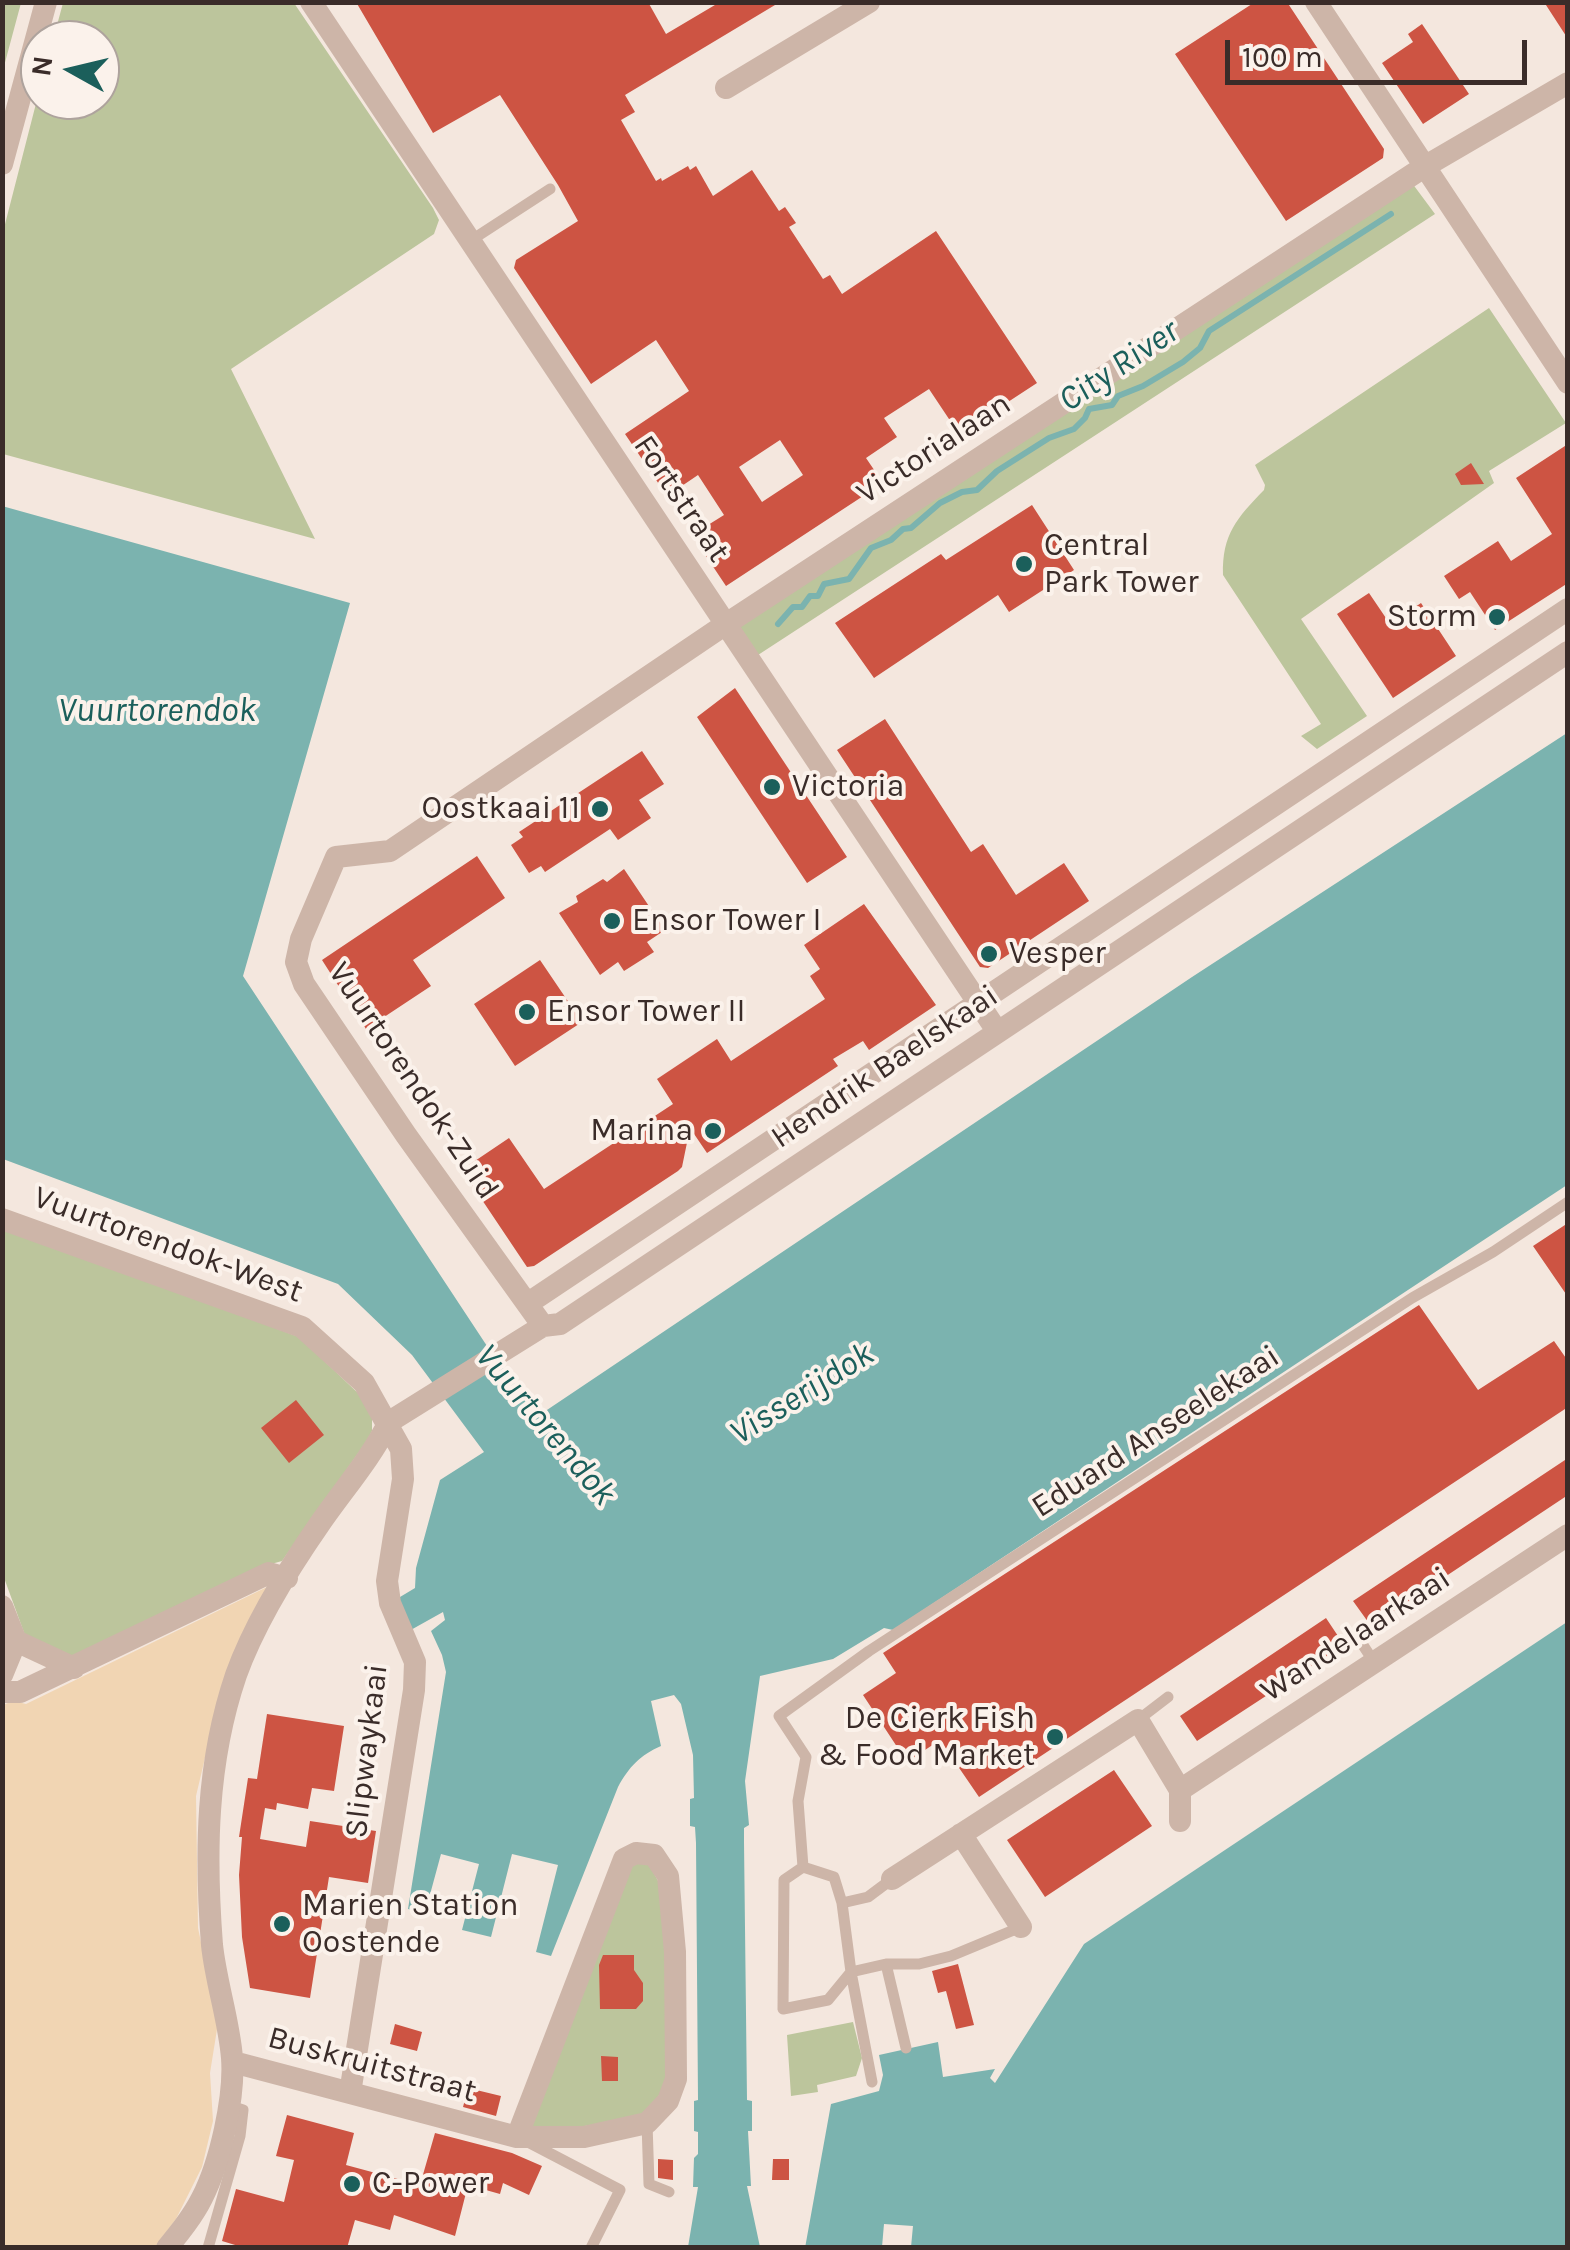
<!DOCTYPE html>
<style>
body{margin:0}
#map{position:relative;width:1570px;height:2250px;overflow:hidden;background:#f4e7de;font-family:Karla,sans-serif}
canvas{display:block}
.frame{position:absolute;inset:0;border:5px solid #3a2c29;pointer-events:none}
.north{position:absolute;left:20px;top:20px;width:100px;height:100px;box-sizing:border-box;background:#fbf2eb;border:2px solid #aea39d;border-radius:50%;rotate:278deg;font-size:28px;font-weight:700;line-height:40px;text-align:center;color:#3a2c29}
.north::after{content:'';display:block;margin:auto;width:35px;height:45px;background:#1b5f5b;clip-path:polygon(50% 0,100% 100%,50% 72%,0 100%)}
.scale{position:absolute;left:1225px;top:40px;width:302px;height:45px;box-sizing:border-box;border:5px solid #3a2c29;border-top:0;padding-left:12px;font-size:30px;line-height:35px;white-space:nowrap;color:#3a2c29;-webkit-text-stroke:8px #fbf2eb;paint-order:stroke}
</style>
<div id="map">
<canvas width="1570" height="2250"></canvas>
<div class="frame"></div>
<div class="north">N</div>
<div class="scale">100 m</div>
</div>
<script>
const g = document.querySelector('canvas').getContext('2d');
g.lineJoin = 'round';
function fill(path, color) {
  g.fillStyle = color;
  g.fill(path, 'evenodd');
}
function stroke(path, color, width, dash) {
  g.strokeStyle = color;
  g.lineWidth = width;
  g.lineCap = dash ? 'butt' : 'round';
  g.setLineDash(dash || []);
  g.stroke(path);
}
function write(font, color, halo, rows, align = 'center') {
  g.font = font + ' Karla,sans-serif';
  g.lineWidth = 8;
  g.setLineDash([]);
  g.textBaseline = 'middle';
  g.strokeStyle = halo;
  g.fillStyle = color;
  for (const [text, x, y, turn = 0] of rows) {
    g.save();
    g.translate(x, y);
    g.rotate((+turn || 0) * Math.PI / 180);
    g.textAlign = isNaN(turn) ? turn : align;
    if (halo) g.strokeText(text, 0, 0);
    g.fillText(text, 0, 0);
    g.restore();
  }
}
fill(new Path2D(`
 M 3,2 L 21,3 L 3,70 L 2,3 Z
 M 63,3 L 294,3 L 433,208 L 439,220 L 434,234 L 231,369 L 315,539 L 3,454 L 3,232 L 40,88 L 40,100 L 100,100 L 100,40 L 53,40 Z
 M 1412,183 L 1435,214 L 758,655 L 737,624 Z
 M 1489,308 L 1566,423 L 1489,471 L 1494,483 L 1301,619 L 1367,716 L 1317,749 L 1301,736 L 1321,724 L 1223,575 C 1222,534 1237,518 1264,490 L 1265,485 L 1255,465 Z
 M 3,1228 L 299,1337 L 360,1395 L 372,1416 L 372,1431 L 366,1442 L 282,1561 L 264,1566 L 74,1659 L 26,1638 L 3,1575 Z
 M 635,1859 L 647,1861 L 666,1895 L 668,2079 L 652,2108 L 632,2121 L 528,2132 Z
 M 853,2022 L 862,2058 L 856,2076 L 817,2085 L 818,2092 L 791,2096 L 787,2035 Z`), '#bcc59c');
fill(new Path2D(`
 M 267,1587 L 213,1724 L 196,1796 L 198,1928 L 218,2023 L 210,2073 L 213,2121 L 202,2167 L 176,2219 L 155,2247 L 3,2248 L 3,1705 L 13,1701 L 26,1704 Z`), '#f1d5b3');
fill(new Path2D(`
 M 2,506 L 350,603 L 243,976 L 485,1343 L 538,1416 L 1192,977 L 1567,733 L 1567,1185 L 893,1630 L 884,1628 L 833,1659 L 760,1676 L 745,1781 L 749,1825 L 744,1828 L 744,1842 L 747,2100 L 752,2101 L 752,2131 L 748,2131 L 751,2186 L 747,2186 L 760,2247 L 688,2247 L 698,2187 L 693,2187 L 694,2158 L 698,2154 L 698,2132 L 694,2131 L 694,2101 L 698,2100 L 696,1843 L 695,1827 L 690,1826 L 690,1799 L 694,1798 L 693,1755 L 681,1704 L 674,1695 L 651,1701 L 661,1746 C 640,1755 629,1767 618,1787 L 551,1956 L 536,1952 L 558,1865 L 512,1854 L 491,1937 L 462,1930 L 479,1864 L 441,1854 L 425,1913 L 408,1909 L 446,1672 L 442,1655 L 431,1631 L 445,1620 L 443,1612 L 409,1631 L 395,1600 L 415,1588 L 416,1568 L 440,1480 L 484,1452 L 412,1355 L 338,1284 L 3,1159 Z
 M 1567,1622 L 1567,2247 L 805,2248 L 831,2104 L 879,2091 L 883,2075 L 879,2055 L 938,2042 L 943,2077 L 995,2069 L 990,2078 L 995,2083 L 1084,1944 Z`), '#7bb3af');
fill(new Path2D(`
 M 884,2224 L 913,2226 L 911,2247 L 882,2247 Z`), '#f4e7de');
stroke(new Path2D(`
 M 778,624 L 793,607 L 802,607 L 810,596 L 818,596 L 824,584 L 849,579 L 871,548 L 891,540 L 903,529 L 911,528 L 940,503 L 962,492 L 977,490 L 997,471 L 1049,438 L 1074,429 L 1085,418 L 1089,409 L 1112,405 L 1118,396 L 1143,386 L 1183,362 L 1200,348 L 1209,331 L 1391,214`), '#7bb3af', 6);
fill(new Path2D(`
 M 356,2 L 648,2 L 666,34 L 720,2 L 780,2 L 625,95 L 635,112 L 621,120 L 656,181 L 661,178 L 662,181 L 688,166 L 690,170 L 696,166 L 713,196 L 752,170 L 779,211 L 785,207 L 796,223 L 789,227 L 823,279 L 830,275 L 842,294 L 936,231 L 1037,383 L 959,434 L 929,389 L 884,418 L 897,437 L 866,458 L 883,483 L 726,586 L 692,535 L 724,515 L 698,475 L 667,496 L 625,434 L 689,391 L 656,340 L 591,384 L 514,268 L 516,260 L 578,221 L 558,185 L 500,95 L 433,133 ZM 780,440 L 803,475 L 762,502 L 739,467 Z
 M 1255,2 L 1287,2 L 1384,149 L 1383,158 L 1286,221 L 1175,54 Z
 M 1544,2 L 1568,2 L 1568,39 Z
 M 1422,24 L 1469,94 L 1423,124 L 1382,63 L 1413,42 L 1408,34 Z
 M 1568,444 L 1568,583 L 1495,630 L 1470,592 L 1459,599 L 1444,576 L 1498,541 L 1511,561 L 1552,534 L 1516,478 Z
 M 1471,463 L 1484,484 L 1461,485 L 1455,474 Z
 M 1032,505 L 1074,570 L 1009,612 L 998,595 L 874,678 L 835,623 L 941,554 L 946,560 Z
 M 1369,593 L 1390,624 L 1421,603 L 1456,656 L 1393,698 L 1337,614 Z
 M 735,688 L 847,857 L 807,883 L 697,717 Z
 M 885,719 L 971,852 L 983,844 L 1016,895 L 1064,863 L 1089,901 L 988,968 L 980,967 L 837,750 Z
 M 642,751 L 664,784 L 639,800 L 651,818 L 618,840 L 610,829 L 545,872 L 541,866 L 529,873 L 511,845 L 523,837 L 519,832 Z
 M 477,856 L 505,898 L 413,960 L 431,986 L 366,1029 L 322,960 Z
 M 624,869 L 665,930 L 647,942 L 654,952 L 624,971 L 618,962 L 600,975 L 559,913 L 578,902 L 576,896 L 603,879 L 607,882 Z
 M 864,904 L 936,1005 L 869,1050 L 863,1041 L 833,1059 L 838,1066 L 707,1153 L 690,1128 L 682,1167 L 678,1171 L 534,1266 L 527,1267 L 464,1173 L 466,1167 L 509,1138 L 544,1189 L 673,1104 L 657,1079 L 717,1039 L 731,1061 L 825,999 L 810,976 L 820,969 L 804,945 Z
 M 540,960 L 582,1022 L 515,1066 L 474,1004 Z
 M 1568,1223 L 1568,1297 L 1533,1246 Z
 M 1419,1305 L 1478,1390 L 1554,1341 L 1568,1361 L 1568,1407 L 979,1797 L 940,1740 L 907,1762 L 863,1695 L 896,1673 L 883,1653 Z
 M 296,1400 L 324,1435 L 289,1463 L 261,1428 Z
 M 1568,1458 L 1568,1495 L 1371,1626 L 1353,1601 Z
 M 1326,1618 L 1344,1645 L 1197,1741 L 1180,1716 Z
 M 267,1714 L 344,1726 L 334,1791 L 312,1788 L 308,1809 L 277,1803 L 276,1810 L 265,1808 L 260,1839 L 306,1847 L 310,1821 L 376,1831 L 368,1883 L 329,1877 L 310,1998 L 250,1988 L 242,1937 L 239,1875 L 242,1837 L 239,1837 L 248,1778 L 257,1779 Z
 M 1114,1770 L 1152,1826 L 1045,1897 L 1007,1840 Z
 M 603,1955 L 634,1955 L 634,1970 L 643,1983 L 643,2001 L 636,2009 L 600,2009 L 599,1965 Z
 M 958,1964 L 974,2025 L 956,2029 L 946,1991 L 938,1993 L 932,1971 Z
 M 395,2024 L 422,2032 L 417,2051 L 390,2044 Z
 M 601,2056 L 618,2057 L 618,2081 L 602,2081 Z
 M 468,2088 L 501,2096 L 496,2116 L 463,2107 Z
 M 287,2115 L 354,2133 L 346,2165 L 420,2185 L 435,2133 L 512,2153 L 542,2166 L 529,2195 L 503,2183 L 500,2194 L 468,2185 L 455,2236 L 394,2215 L 390,2230 L 355,2220 L 347,2248 L 245,2248 L 222,2241 L 236,2189 L 284,2202 L 294,2160 L 276,2156 Z
 M 658,2159 L 673,2160 L 673,2180 L 658,2178 Z
 M 773,2159 L 789,2159 L 789,2180 L 772,2180 Z`), '#cd5443');
stroke(new Path2D(`
 M 470,241 L 550,189
 M 1357,1636 L 1374,1662
 M 1138,1720 L 1168,1697
 M 803,1867 L 798,1801 L 806,1757 L 779,1716 L 869,1651 L 1412,1298 L 1493,1252 L 1568,1202
 M 803,1867 L 834,1877 L 842,1903 L 851,1972 L 828,2000 L 783,2009 L 784,1880 Z
 M 842,1903 L 868,1897 L 892,1879
 M 886,1964 L 906,2048
 M 872,2082 L 851,1972 L 886,1964 L 919,1964 L 951,1956 L 1021,1927
 M 647,2123 L 649,2184 L 669,2192
 M 530,2143 L 620,2190 L 591,2248
 M 208,2248 L 240,2136 L 243,2110 L 228,2105`), '#cdb5a8', 11);
stroke(new Path2D(`
 M 311,2 L 997,1031
 M 1316,2 L 1568,383
 M 726,88 L 869,2
 M 2,164 L 46,2
 M 2,1219 L 302,1327 L 364,1383 L 401,1449 L 403,1479 L 387,1581 L 390,1603 L 415,1662 L 414,1690 L 350,2093
 M 527,1304 L 1568,609
 M 543,1326 L 406,1135 L 304,984 L 296,962 L 301,939 L 336,857 L 390,851 L 726,624 L 1424,167 L 1568,83
 M 2,1606 L 16,1641 L 74,1668
 M 2,1675 L 16,1641
 M 2,1692 L 20,1692 L 269,1573 L 287,1578
 M 1180,1790 L 1568,1535
 M 961,1834 L 1021,1927
 M 892,1879 L 1138,1720 L 1180,1790 L 1180,1821
 M 233,2062 L 517,2137 L 584,2137 L 647,2123 L 668,2101 L 676,2079 L 675,1952 L 668,1876 L 654,1855 L 636,1853 L 624,1859 L 517,2137
 M 167,2248 C 180,2232 193,2216 202,2198 C 220,2163 235,2097 232,2058 C 229,2020 216,1983 212,1945 C 205,1854 206,1763 236,1675 C 255,1622 289,1568 321,1522 C 344,1489 371,1458 389,1422 L 543,1326 L 560,1324 L 1568,652`), '#cdb5a8', 22);
for (const [x, y, r, color] of [
 [1024,564,10,"#1b5f5b"],
 [1497,617,10,"#1b5f5b"],
 [772,787,10,"#1b5f5b"],
 [600,809,10,"#1b5f5b"],
 [612,921,10,"#1b5f5b"],
 [989,954,10,"#1b5f5b"],
 [527,1012,10,"#1b5f5b"],
 [713,1131,10,"#1b5f5b"],
 [1055,1737,10,"#1b5f5b"],
 [282,1924,10,"#1b5f5b"],
 [352,2184,10,"#1b5f5b"]
]) {
  const dot = new Path2D();
  dot.arc(x, y, r, 0, 2 * Math.PI);
  g.fillStyle = color;
  g.fill(dot);
  stroke(dot, '#fbf2eb', 4);
}
write('32px', '#3a2c29', '#fbf2eb', [
 ["Victorialaan",934,449,-33],
 ["Fortstraat",681,499,56],
 ["Hendrik Baelskaai",885,1067,-34],
 ["Vuurtorendok-Zuid",413,1081,56],
 ["Vuurtorendok-West",168,1245,20],
 ["Eduard Anseelekaai",1156,1432,-33],
 ["Wandelaarkaai",1356,1635,-33],
 ["Slipwaykaai",367,1751,-83],
 ["Buskruitstraat",372,2065,15]
]);
write('32px', '#3a2c29', '#fbf2eb', [
 ["Central",1044,546],
 ["Park Tower",1044,583],
 ["Storm",1477,617,"right"],
 ["Victoria",792,787],
 ["Oostkaai 11",580,809,"right"],
 ["Ensor Tower I",632,921],
 ["Vesper",1009,954],
 ["Ensor Tower II",547,1012],
 ["Marina",693,1131,"right"],
 ["De Cierk Fish",1035,1719,"right"],
 ["& Food Market",1035,1756,"right"],
 ["Marien Station",302,1906],
 ["Oostende",302,1943],
 ["C-Power",372,2184]
], 'left');
write('italic 35px', '#1b5f5b', '#fbf2eb', [
 ["City River",1119,366,-34],
 ["Vuurtorendok",157,711],
 ["Visserijdok",802,1394,-32],
 ["Vuurtorendok",545,1425,50]
]);
</script>
